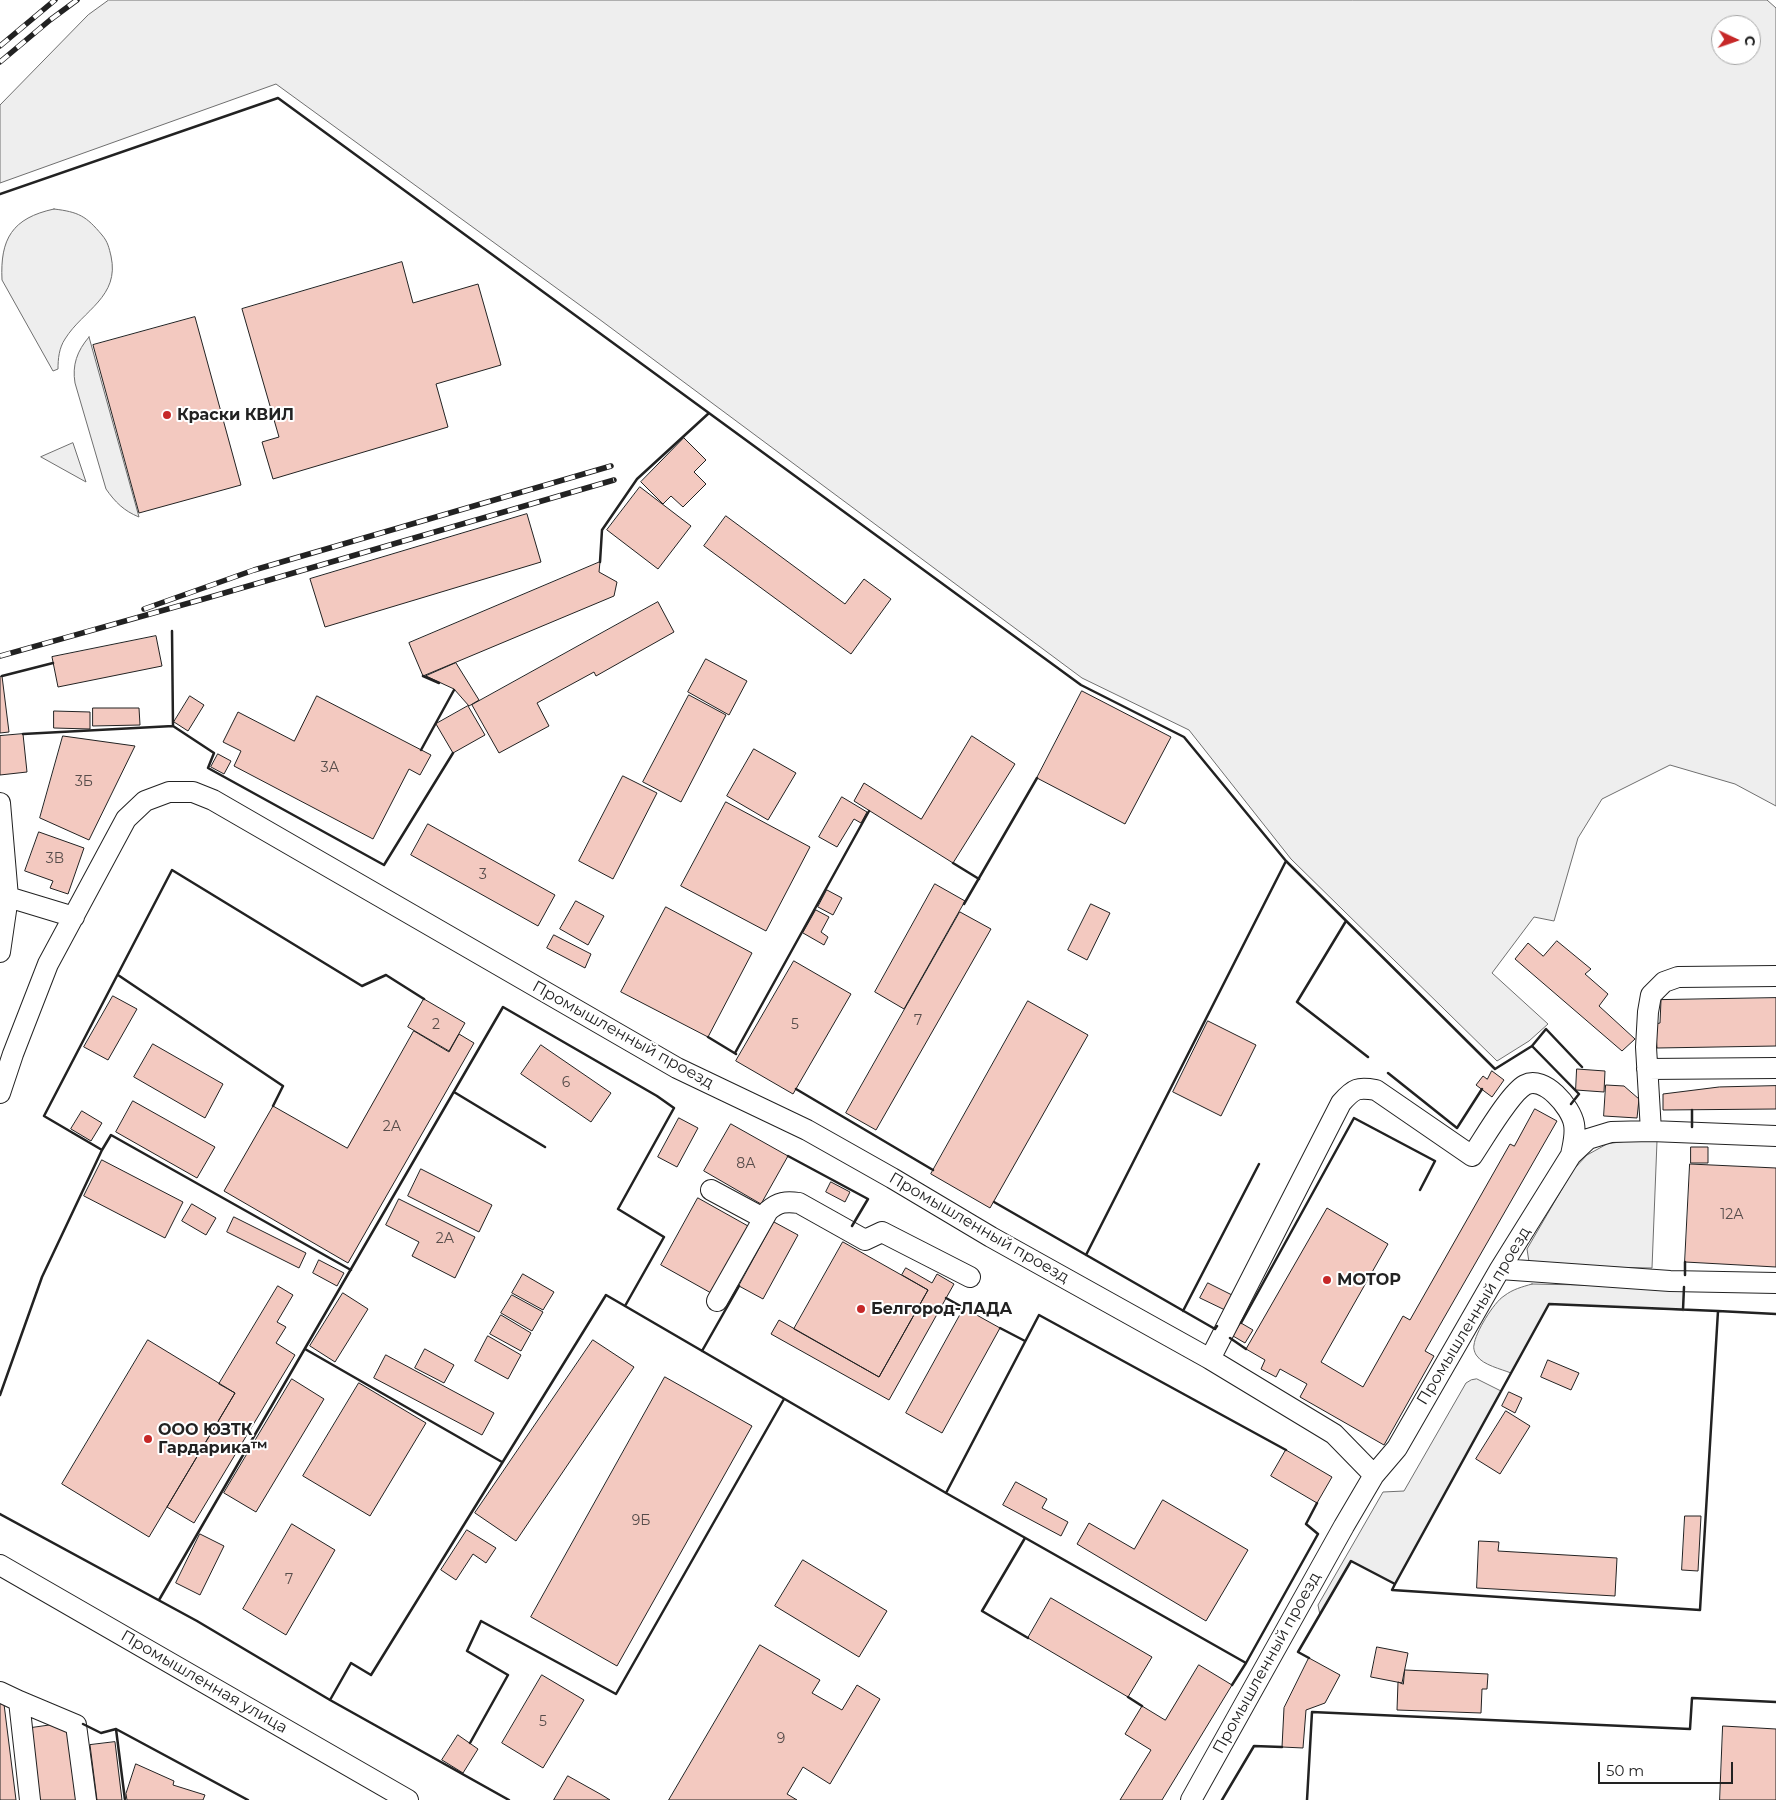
<!DOCTYPE html>
<meta charset="utf-8">
<style>
body{margin:0}
#map{position:relative;width:1776px;height:1800px;overflow:hidden;background:#fff;font-family:Montserrat,sans-serif}
canvas{display:block}
.north{position:absolute;left:1711px;top:15px;width:50px;height:50px;box-sizing:border-box;background:#fff;border:1px solid #a7a7a7;border-radius:50%;rotate:93deg;font-size:14px;font-weight:700;line-height:20px;text-align:center;color:#222}
.north::after{content:'';display:block;margin:auto;width:18px;height:22px;background:#c62828;clip-path:polygon(50% 0,100% 100%,50% 72%,0 100%)}
.scale{position:absolute;left:1598px;top:1762px;width:135px;height:22px;box-sizing:border-box;border:2px solid #222;border-top:0;padding-left:6px;font-size:15px;line-height:18px;white-space:nowrap;color:#222;-webkit-text-stroke:4px #fff;paint-order:stroke}
</style>
<div id="map">
<canvas width="1776" height="1800"></canvas>
<div class="north">С</div>
<div class="scale">50 m</div>
</div>
<script>
const g = document.querySelector('canvas').getContext('2d');
g.lineJoin = 'round';
function fill(path, color) {
  g.fillStyle = color;
  g.fill(path, 'evenodd');
}
function stroke(path, color, width, dash) {
  g.strokeStyle = color;
  g.lineWidth = width;
  g.lineCap = dash ? 'butt' : 'round';
  g.setLineDash(dash || []);
  g.stroke(path);
}
function write(font, color, halo, rows, align = 'center') {
  g.font = font + ' Montserrat,sans-serif';
  g.lineWidth = 4;
  g.setLineDash([]);
  g.textBaseline = 'middle';
  g.strokeStyle = halo;
  g.fillStyle = color;
  for (const [text, x, y, turn = 0] of rows) {
    g.save();
    g.translate(x, y);
    g.rotate((+turn || 0) * Math.PI / 180);
    g.textAlign = isNaN(turn) ? turn : align;
    if (halo) g.strokeText(text, 0, 0);
    g.fillText(text, 0, 0);
    g.restore();
  }
}
const green = new Path2D(`
 M 109,0 L 1767,0 L 1776,8 L 1776,806 L 1735,784 L 1670,765 L 1602,799 L 1578,838 L 1554,921 L 1534,917 L 1492,973 L 1548,1024 L 1529,1041 L 1497,1061 L 1291,859 L 1189,730 L 1082,678 L 599,319 L 276,84 L 0,183 L 0,105 L 88,15 ZM 1721,25 L 1751,25 L 1751,55 L 1721,55 Z
 M 54,209 C 79,212 86,216 102,235 C 108,242 109,248 111,256 C 120,297 83,310 65,339 C 59,348 58,359 58,369 L 53,371 L 2,280 C 0,239 12,218 54,209 Z
 M 89,337 L 139,517 C 124,511 115,502 106,489 L 75,383 C 72,365 77,351 89,337 Z
 M 73,443 L 86,482 L 41,457 Z
 M 1627,1141 L 1657,1141 L 1652,1268 L 1539,1266 L 1529,1262 L 1527,1249 L 1573,1170 L 1587,1155 L 1607,1144 Z
 M 1532,1284 L 1684,1287 L 1683,1310 L 1549,1304 L 1511,1373 C 1501,1369 1483,1365 1477,1356 C 1475,1354 1473,1348 1474,1345 C 1475,1333 1494,1302 1504,1296 C 1513,1289 1522,1287 1532,1284 Z
 M 1477,1379 L 1501,1391 L 1395,1584 L 1351,1561 L 1320,1615 L 1318,1605 L 1383,1492 L 1404,1491 L 1466,1383 L 1471,1380 Z`);
fill(green, '#eee');
stroke(green, '#6f6f6f', 1);
const building = new Path2D(`
 M 402,262 L 413,303 L 478,284 L 501,365 L 436,384 L 448,427 L 273,479 L 262,442 L 279,437 L 242,309 Z
 M 195,317 L 241,485 L 139,513 L 93,345 Z
 M 684,438 L 706,460 L 694,472 L 706,484 L 683,507 L 671,496 L 663,504 L 641,482 Z
 M 640,487 L 691,526 L 658,569 L 607,530 Z
 M 527,514 L 541,562 L 325,627 L 310,579 Z
 M 726,516 L 845,604 L 864,579 L 891,599 L 851,654 L 704,546 Z
 M 600,562 L 599,572 L 617,582 L 614,596 L 423,676 L 409,643 Z
 M 658,602 L 674,632 L 596,676 L 594,672 L 537,703 L 549,726 L 499,753 L 472,705 Z
 M 156,636 L 162,666 L 58,687 L 52,657 Z
 M 706,659 L 747,681 L 729,715 L 688,692 Z
 M 456,663 L 479,700 L 469,706 L 454,689 L 426,676 Z
 M 2,676 L 9,732 L 0,733 L 0,677 Z
 M 1082,691 L 1171,737 L 1125,824 L 1037,778 Z
 M 689,695 L 726,715 L 681,802 L 643,782 Z
 M 190,696 L 204,705 L 188,731 L 174,722 Z
 M 317,696 L 431,755 L 420,775 L 409,769 L 373,839 L 234,766 L 241,751 L 223,742 L 238,712 L 294,741 Z
 M 468,706 L 485,735 L 453,753 L 436,724 Z
 M 93,708 L 139,708 L 140,725 L 93,726 Z
 M 54,711 L 90,712 L 90,729 L 54,728 Z
 M 23,734 L 27,772 L 0,775 L 0,736 Z
 M 63,736 L 135,746 L 89,840 L 40,818 Z
 M 972,736 L 1015,764 L 953,863 L 854,801 L 864,783 L 921,819 Z
 M 754,749 L 796,773 L 768,820 L 727,796 Z
 M 218,754 L 231,761 L 224,774 L 211,767 Z
 M 623,776 L 657,793 L 613,879 L 579,861 Z
 M 842,797 L 867,812 L 861,823 L 854,819 L 837,847 L 819,837 Z
 M 726,802 L 810,847 L 766,931 L 681,886 Z
 M 428,824 L 555,895 L 538,926 L 411,855 Z
 M 39,832 L 84,848 L 68,894 L 50,888 L 53,881 L 25,871 Z
 M 935,884 L 965,901 L 904,1009 L 875,992 Z
 M 827,890 L 842,898 L 833,915 L 818,907 Z
 M 576,901 L 604,916 L 588,945 L 560,929 Z
 M 1091,904 L 1110,913 L 1087,960 L 1068,950 Z
 M 666,907 L 752,953 L 708,1037 L 621,992 Z
 M 816,910 L 829,917 L 821,932 L 828,937 L 824,945 L 803,933 Z
 M 960,912 L 991,929 L 876,1130 L 846,1113 Z
 M 554,935 L 591,954 L 585,968 L 547,948 Z
 M 1557,941 L 1591,969 L 1585,974 L 1608,994 L 1599,1006 L 1635,1039 L 1622,1051 L 1515,959 L 1528,943 L 1543,956 Z
 M 794,961 L 851,994 L 793,1094 L 736,1061 Z
 M 113,996 L 137,1009 L 108,1060 L 84,1047 Z
 M 1776,998 L 1776,1046 L 1657,1048 L 1655,1024 L 1660,1023 L 1661,1000 Z
 M 424,999 L 465,1023 L 449,1051 L 408,1027 Z
 M 1028,1001 L 1088,1035 L 990,1208 L 931,1174 Z
 M 1208,1021 L 1256,1045 L 1221,1116 L 1173,1092 Z
 M 414,1031 L 449,1052 L 459,1034 L 474,1043 L 348,1263 L 224,1191 L 273,1106 L 347,1148 Z
 M 153,1044 L 223,1084 L 205,1118 L 134,1077 Z
 M 541,1045 L 611,1093 L 591,1122 L 521,1074 Z
 M 1577,1069 L 1605,1071 L 1604,1092 L 1576,1090 Z
 M 1492,1071 L 1504,1080 L 1492,1097 L 1476,1085 L 1483,1076 L 1487,1079 Z
 M 1606,1085 L 1624,1086 L 1639,1099 L 1637,1118 L 1604,1116 Z
 M 1776,1086 L 1776,1109 L 1663,1110 L 1663,1094 L 1719,1087 Z
 M 133,1101 L 215,1147 L 197,1178 L 116,1132 Z
 M 1535,1109 L 1557,1121 L 1425,1351 L 1434,1356 L 1384,1445 L 1300,1397 L 1307,1384 L 1280,1369 L 1276,1377 L 1261,1369 L 1265,1360 L 1246,1349 L 1327,1208 L 1388,1244 L 1321,1362 L 1363,1387 L 1403,1316 L 1410,1320 L 1510,1144 L 1514,1146 Z
 M 82,1111 L 102,1123 L 91,1141 L 71,1129 Z
 M 679,1118 L 698,1128 L 677,1167 L 658,1157 Z
 M 731,1124 L 788,1156 L 761,1204 L 704,1171 Z
 M 1691,1147 L 1708,1147 L 1708,1163 L 1691,1163 Z
 M 102,1160 L 183,1202 L 165,1238 L 84,1196 Z
 M 1690,1164 L 1776,1168 L 1776,1267 L 1685,1262 Z
 M 421,1169 L 492,1205 L 479,1232 L 408,1196 Z
 M 831,1182 L 850,1192 L 845,1202 L 826,1192 Z
 M 698,1198 L 748,1226 L 711,1293 L 661,1265 Z
 M 399,1199 L 475,1237 L 455,1278 L 412,1256 L 419,1242 L 386,1225 Z
 M 192,1204 L 216,1218 L 206,1235 L 182,1221 Z
 M 234,1217 L 306,1253 L 299,1268 L 227,1232 Z
 M 774,1222 L 798,1235 L 763,1299 L 739,1286 Z
 M 843,1242 L 928,1290 L 879,1377 L 794,1329 Z
 M 319,1260 L 344,1273 L 337,1286 L 313,1273 Z
 M 906,1268 L 932,1283 L 937,1274 L 954,1284 L 889,1400 L 771,1334 L 779,1320 L 879,1377 L 928,1290 L 902,1275 Z
 M 523,1274 L 554,1292 L 543,1310 L 512,1293 Z
 M 1208,1283 L 1232,1295 L 1225,1310 L 1200,1298 Z
 M 278,1286 L 293,1295 L 277,1322 L 286,1327 L 276,1343 L 295,1355 L 194,1523 L 167,1507 L 235,1393 L 219,1384 Z
 M 343,1293 L 368,1309 L 335,1362 L 310,1346 Z
 M 512,1295 L 543,1312 L 532,1331 L 501,1313 Z
 M 964,1308 L 1000,1328 L 942,1433 L 906,1413 Z
 M 501,1315 L 531,1333 L 521,1351 L 490,1334 Z
 M 1241,1323 L 1253,1330 L 1245,1343 L 1233,1336 Z
 M 488,1336 L 521,1355 L 508,1379 L 475,1361 Z
 M 148,1340 L 235,1393 L 149,1537 L 62,1484 Z
 M 593,1340 L 634,1367 L 516,1541 L 475,1513 Z
 M 425,1349 L 454,1365 L 444,1383 L 415,1368 Z
 M 386,1355 L 494,1413 L 482,1435 L 374,1378 Z
 M 1548,1360 L 1579,1373 L 1571,1390 L 1541,1377 Z
 M 665,1377 L 752,1426 L 617,1666 L 531,1617 Z
 M 292,1379 L 324,1399 L 256,1512 L 224,1493 Z
 M 359,1383 L 426,1423 L 370,1516 L 303,1476 Z
 M 1509,1392 L 1522,1398 L 1515,1413 L 1502,1406 Z
 M 1506,1411 L 1530,1426 L 1500,1474 L 1476,1459 Z
 M 1286,1450 L 1332,1477 L 1317,1503 L 1271,1476 Z
 M 1016,1482 L 1047,1499 L 1042,1508 L 1068,1522 L 1061,1536 L 1003,1505 Z
 M 1163,1500 L 1248,1550 L 1206,1621 L 1077,1544 L 1089,1523 L 1134,1549 Z
 M 1685,1516 L 1701,1516 L 1698,1571 L 1682,1570 Z
 M 292,1524 L 335,1550 L 286,1635 L 243,1609 Z
 M 467,1530 L 496,1548 L 486,1563 L 473,1554 L 456,1580 L 441,1570 Z
 M 200,1534 L 224,1546 L 200,1595 L 176,1583 Z
 M 1479,1541 L 1499,1542 L 1498,1551 L 1617,1558 L 1615,1596 L 1477,1588 Z
 M 803,1560 L 887,1611 L 859,1657 L 775,1606 Z
 M 1051,1598 L 1152,1657 L 1128,1697 L 1028,1638 Z
 M 760,1645 L 820,1680 L 812,1693 L 842,1710 L 857,1685 L 880,1699 L 830,1784 L 803,1767 L 787,1794 L 797,1800 L 669,1800 Z
 M 1377,1647 L 1408,1653 L 1402,1683 L 1371,1677 Z
 M 1309,1658 L 1340,1675 L 1325,1703 L 1306,1710 L 1303,1748 L 1282,1747 L 1284,1708 Z
 M 1199,1665 L 1232,1685 L 1162,1800 L 1120,1800 L 1151,1750 L 1125,1734 L 1142,1706 L 1165,1720 Z
 M 1405,1670 L 1488,1674 L 1487,1689 L 1482,1689 L 1481,1713 L 1397,1710 L 1398,1682 L 1403,1684 Z
 M 542,1675 L 584,1700 L 543,1768 L 502,1743 Z
 M 3,1696 L 16,1800 L 0,1800 L 0,1697 Z
 M 66,1723 L 76,1800 L 40,1800 L 31,1728 Z
 M 1723,1726 L 1776,1729 L 1776,1800 L 1720,1800 Z
 M 458,1735 L 478,1749 L 463,1773 L 442,1760 Z
 M 115,1742 L 122,1800 L 97,1800 L 90,1745 Z
 M 136,1764 L 174,1781 L 173,1785 L 205,1795 L 203,1800 L 127,1800 L 126,1794 Z
 M 568,1776 L 602,1795 L 610,1800 L 554,1800 Z`);
fill(building, '#f3c9c0');
stroke(building, '#222', 1);
const minor = new Path2D(`
 M 0,803 L 8,897 L 0,952
 M 8,897 L 74,917
 M 1647,1069 L 1776,1068
 M 0,1093 L 13,1054 L 48,964 L 126,819 L 145,801 L 169,792 L 193,792 L 213,800 L 677,1068 L 807,1130 L 892,1178 L 991,1237 L 1210,1359 L 1334,1434 L 1374,1475
 M 1651,1131 L 1646,1047 L 1648,1012 L 1651,995 L 1664,982 L 1678,977 L 1776,976
 M 711,1190 L 763,1218
 M 1500,1269 L 1670,1281 L 1776,1283
 M 717,1301 L 768,1211 C 778,1202 786,1201 799,1203 L 865,1240 L 882,1232 L 970,1277
 M 1210,1359 L 1341,1103 C 1354,1088 1358,1087 1376,1090 L 1472,1156 C 1483,1140 1510,1093 1525,1085 C 1544,1075 1571,1107 1574,1124 C 1576,1135 1573,1144 1571,1155
 M 0,1565 L 408,1800
 M 0,1692 L 19,1701
 M 30,1800 L 19,1701 L 76,1725 L 86,1800
 M 1191,1800 L 1344,1526 L 1374,1475 L 1397,1448 L 1500,1269 L 1571,1155 L 1588,1139 L 1611,1132 L 1651,1131 L 1776,1136`);
stroke(minor, '#222', 22);
stroke(minor, '#fff', 20);
const rail = new Path2D(`
 M 0,46 L 55,0
 M 0,62 L 50,20 L 77,0
 M 144,609 L 254,570 L 611,466
 M 0,656 L 207,598 L 614,480`);
stroke(rail, '#222', 5.5);
stroke(rail, '#fff', 4, [11]);
stroke(new Path2D(`
 M 0,194 L 278,98 L 1081,685 L 1184,737 L 1286,861 L 1495,1069 L 1532,1046 L 1546,1029 L 1582,1067
 M 600,562 L 602,530 L 637,479 L 709,413
 M 172,631 L 173,726
 M 2,676 L 53,663
 M 423,676 L 439,683
 M 23,734 L 173,726 L 214,753 L 208,768 L 384,865 L 453,753
 M 421,750 L 454,690
 M 953,863 L 979,879
 M 964,904 L 1037,778
 M 1346,921 L 1297,1002 L 1368,1057
 M 118,975 L 283,1086 L 273,1106
 M 708,1037 L 736,1054
 M 1532,1046 L 1579,1094 L 1571,1104
 M 735,1053 L 869,811
 M 1388,1073 L 1457,1128 L 1482,1089
 M 796,1089 L 933,1170
 M 454,1092 L 545,1147
 M 1692,1127 L 1692,1110
 M 102,1150 L 111,1135 L 351,1270
 M 788,1156 L 868,1199 L 852,1226
 M 994,1202 L 1215,1329 L 1217,1326
 M 1086,1255 L 1286,861
 M 1685,1275 L 1685,1262
 M 946,1298 L 964,1308
 M 1683,1310 L 1684,1287
 M 1183,1311 L 1259,1164
 M 1718,1311 L 1776,1314
 M 1241,1323 L 1354,1118 L 1435,1161 L 1420,1190
 M 1000,1328 L 1025,1341
 M 1230,1338 L 1246,1349
 M 305,1349 L 502,1462
 M 702,1351 L 739,1286
 M 0,1395 L 42,1277 L 102,1150 L 44,1116 L 172,870 L 362,986 L 386,975 L 424,999
 M 946,1493 L 1039,1315 L 1286,1450
 M 0,1514 L 197,1621 L 330,1700 L 351,1663 L 371,1675 L 606,1295 L 625,1306
 M 1025,1538 L 982,1611 L 1028,1638
 M 159,1600 L 503,1007 L 657,1096 L 674,1108 L 618,1209 L 664,1237 L 625,1306 L 946,1493 L 1246,1663 L 1318,1534 L 1306,1524 L 1317,1503
 M 1309,1658 L 1298,1652 L 1351,1561 L 1395,1584 L 1549,1304 L 1718,1311 L 1700,1610 L 1392,1590 L 1395,1584
 M 1232,1685 L 1246,1663
 M 1128,1697 L 1142,1706
 M 330,1700 L 509,1800
 M 83,1724 L 101,1733 L 116,1729 L 248,1800
 M 116,1729 L 125,1800
 M 470,1743 L 508,1675 L 467,1651 L 481,1621 L 616,1694 L 784,1399
 M 1222,1800 L 1254,1746 L 1282,1747
 M 1307,1800 L 1312,1712 L 1690,1729 L 1692,1698 L 1776,1702`), '#222', 2.5);
for (const [x, y, r, color] of [
 [167,415,5,"#c62828"],
 [1327,1280,5,"#c62828"],
 [861,1309,5,"#c62828"],
 [148,1439,5,"#c62828"]
]) {
  const dot = new Path2D();
  dot.arc(x, y, r, 0, 2 * Math.PI);
  g.fillStyle = color;
  g.fill(dot);
  stroke(dot, '#fff', 2);
}
write('14px', '#564c4a', null, [
 ["3А",330,768],
 ["3Б",84,782],
 ["3В",55,859],
 ["3",483,875],
 ["7",918,1021],
 ["2",436,1025],
 ["5",795,1025],
 ["6",566,1083],
 ["2А",392,1127],
 ["8А",746,1164],
 ["12А",1732,1215],
 ["2А",445,1239],
 ["9Б",641,1521],
 ["7",289,1580],
 ["5",543,1722],
 ["9",781,1739]
]);
write('bold 16px', '#222', '#fff', [
 ["Краски КВИЛ",177,415],
 ["МОТОР",1337,1280],
 ["Белгород-ЛАДА",871,1309],
 ["ООО ЮЗТК",158,1430],
 ["Гардарика™",158,1448]
], 'left');
write('16px', '#222', '#fff', [
 ["Промышленный проезд",623,1035,29],
 ["Промышленный проезд",979,1228,30],
 ["Промышленный проезд",1474,1316,-59],
 ["Промышленный проезд",1267,1663,-61],
 ["Промышленная улица",204,1682,30]
]);
</script>
